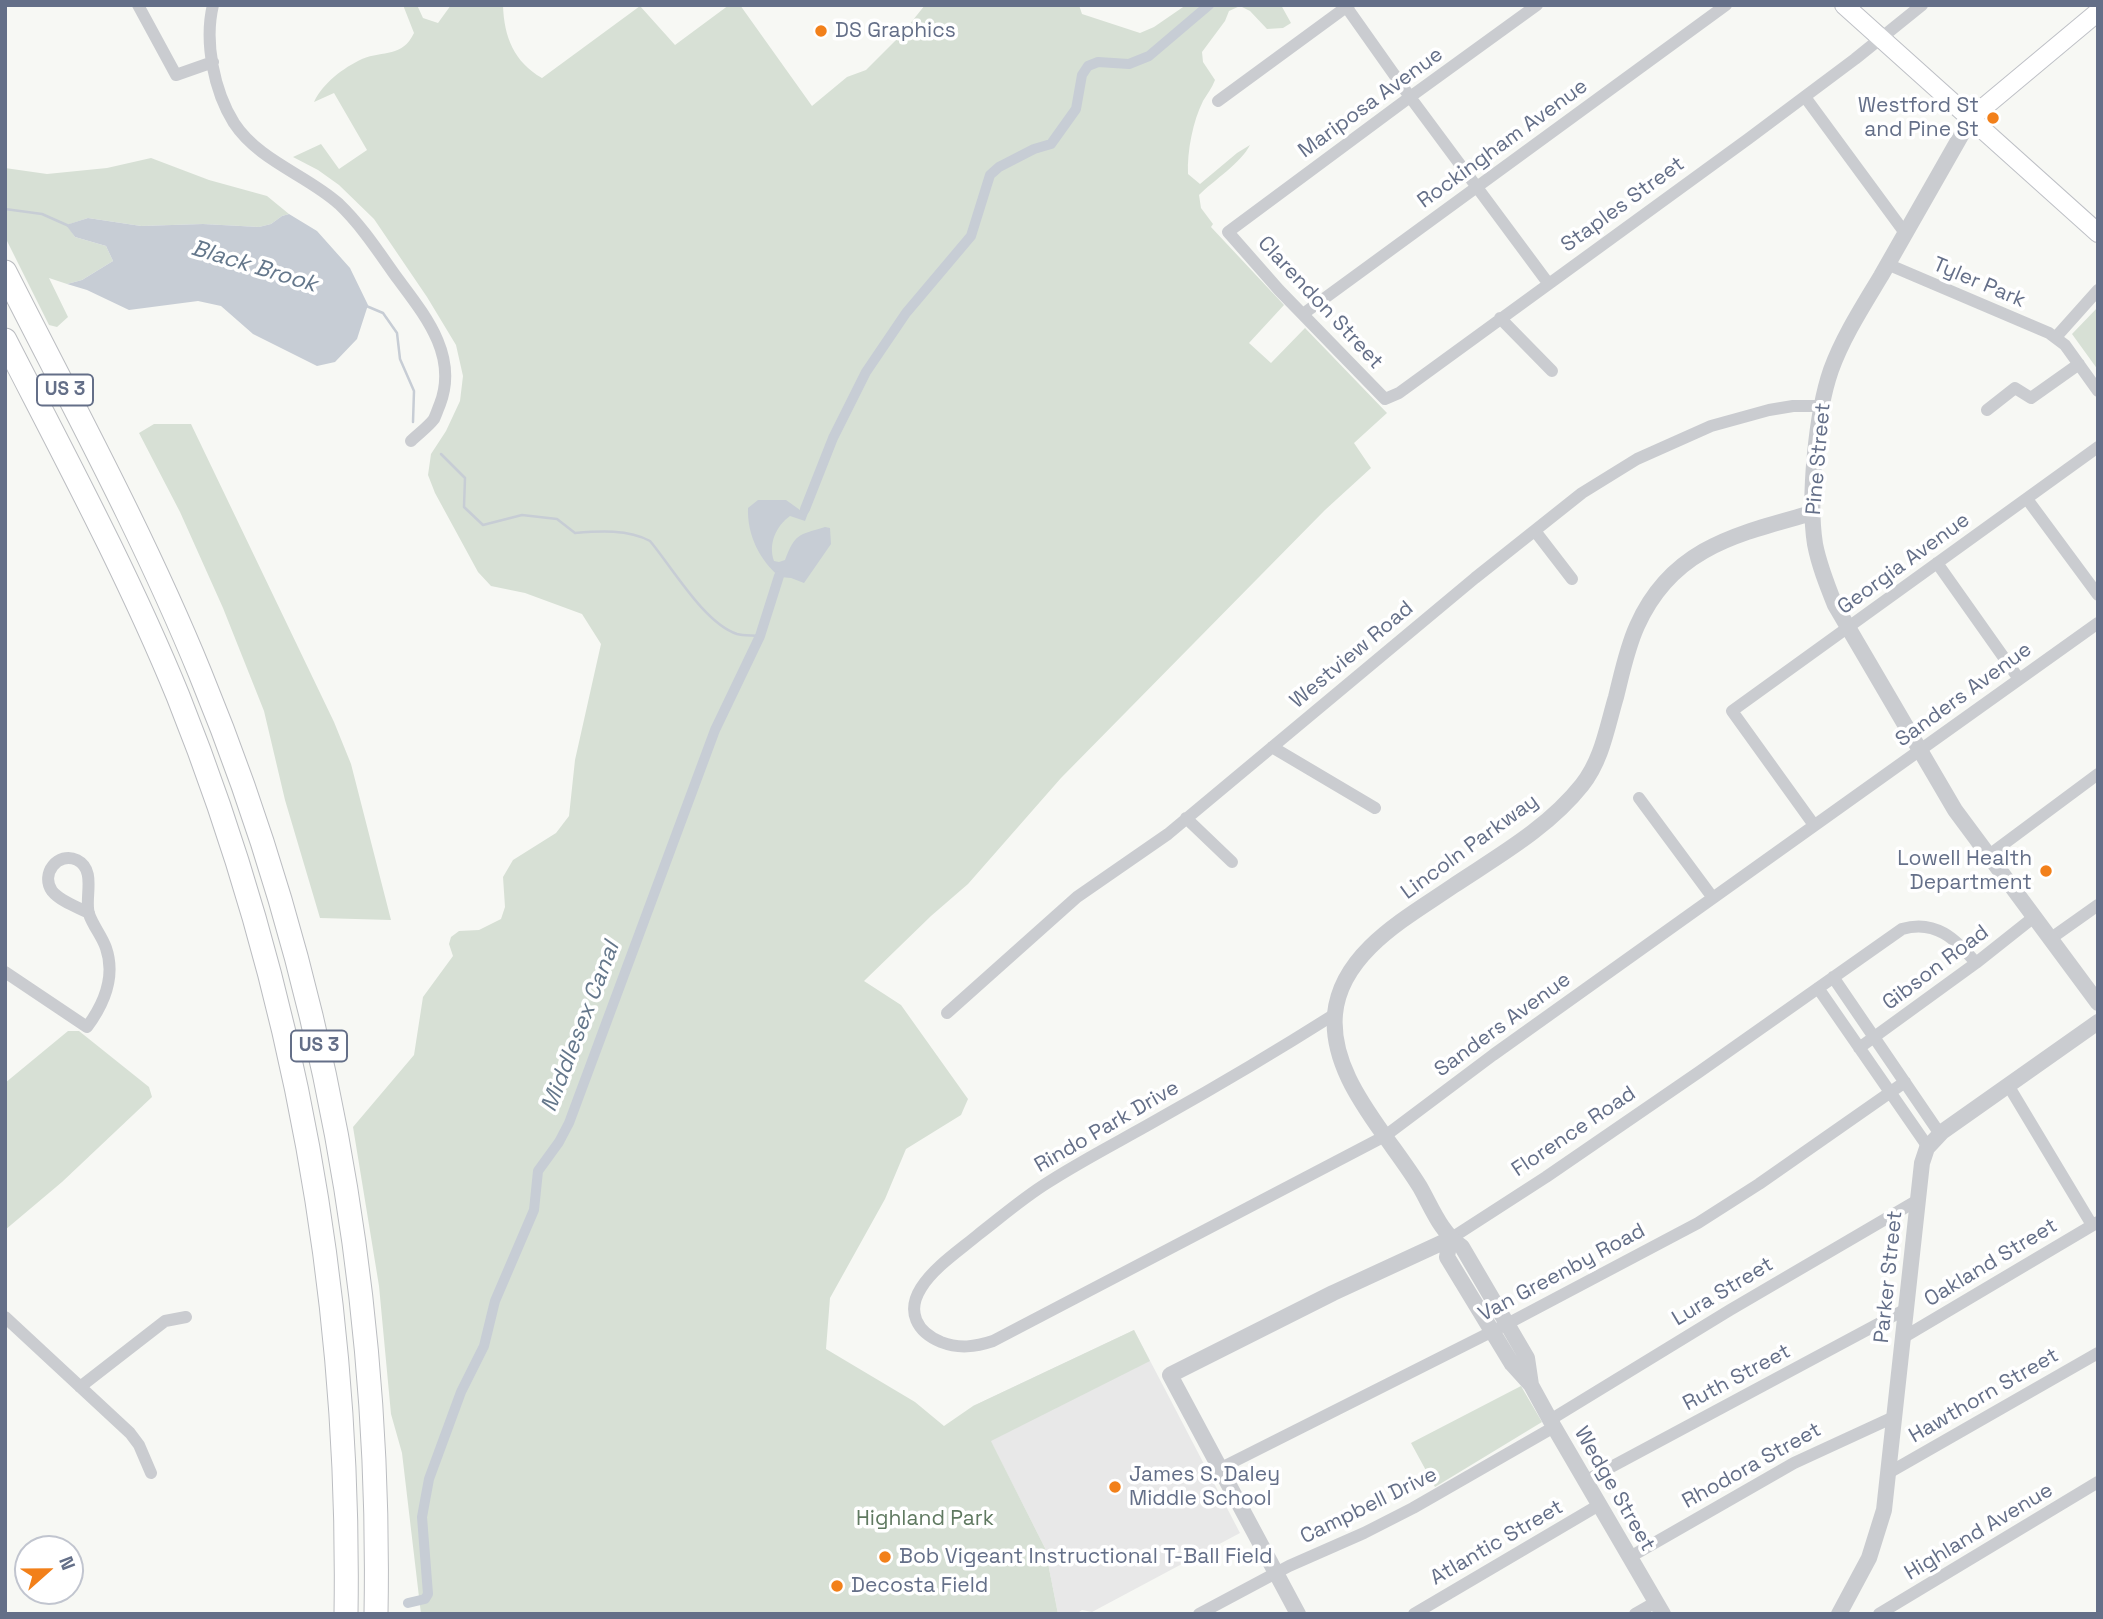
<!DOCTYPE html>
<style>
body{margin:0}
#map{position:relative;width:2103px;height:1619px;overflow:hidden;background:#f7f8f4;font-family:"Space Grotesk",sans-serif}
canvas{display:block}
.frame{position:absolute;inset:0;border:7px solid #646f88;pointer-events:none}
.north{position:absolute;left:14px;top:1535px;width:70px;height:70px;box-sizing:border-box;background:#fff;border:2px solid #c1c5cf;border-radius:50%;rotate:69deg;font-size:19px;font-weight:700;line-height:28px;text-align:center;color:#646f88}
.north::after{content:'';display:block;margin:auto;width:24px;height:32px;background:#f2801a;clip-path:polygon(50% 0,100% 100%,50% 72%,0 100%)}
</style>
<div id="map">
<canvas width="2103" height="1619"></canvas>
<div class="frame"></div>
<div class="north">N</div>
</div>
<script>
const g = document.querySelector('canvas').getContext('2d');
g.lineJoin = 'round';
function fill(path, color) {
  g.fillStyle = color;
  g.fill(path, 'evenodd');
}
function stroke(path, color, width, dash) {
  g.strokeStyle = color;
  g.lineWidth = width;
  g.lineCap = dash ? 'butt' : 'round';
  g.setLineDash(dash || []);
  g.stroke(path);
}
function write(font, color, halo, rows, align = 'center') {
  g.font = font + ' "Space Grotesk",sans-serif';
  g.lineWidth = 7;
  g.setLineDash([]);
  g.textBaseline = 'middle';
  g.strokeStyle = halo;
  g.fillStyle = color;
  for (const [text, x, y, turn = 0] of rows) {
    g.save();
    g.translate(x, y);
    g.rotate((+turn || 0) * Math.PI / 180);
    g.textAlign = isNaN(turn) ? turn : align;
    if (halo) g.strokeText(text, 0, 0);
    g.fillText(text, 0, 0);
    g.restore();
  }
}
fill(new Path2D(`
 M 1134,1330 L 1240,1533 L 1092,1612 L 1082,1610 L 1076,1614 L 1058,1614 L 1045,1548 L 973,1406 Z`), '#e8e8e8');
fill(new Path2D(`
 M 403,5 L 417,5 L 423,18 L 438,23 L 451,5 L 503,5 C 504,37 514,62 542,78 L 640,6 L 675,45 L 729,5 L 740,5 L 812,106 L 847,77 L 866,70 L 901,35 L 925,5 L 1079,5 L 1082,14 L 1140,33 L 1154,27 L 1186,5 L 1281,5 L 1291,23 L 1283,28 L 1267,29 L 1250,11 L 1240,6 L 1229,11 L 1225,21 L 1202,52 L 1203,62 L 1215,80 C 1212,88 1207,94 1203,101 C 1193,121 1187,151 1188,174 L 1200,184 L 1237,153 L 1250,145 C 1241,163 1214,180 1199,195 L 1201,208 L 1213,224 L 1211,227 L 1284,305 L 1249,343 L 1271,363 L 1305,328 L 1387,413 L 1354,443 L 1371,468 L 1325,510 L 1061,778 L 968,884 L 931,916 L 864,981 L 901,1005 L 968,1099 L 961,1115 L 906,1149 L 885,1199 L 830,1298 L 826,1349 L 915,1402 L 944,1426 L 973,1406 L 1134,1330 L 1150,1361 L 991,1441 L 1045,1548 L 1058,1614 L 421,1614 L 402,1453 L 391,1414 L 379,1286 L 353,1127 L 414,1055 L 423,997 L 453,956 L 449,944 L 451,937 L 459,931 L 479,930 L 501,919 L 505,907 L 503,877 L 513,860 L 556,833 L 569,816 L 575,760 L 601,644 L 582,614 L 525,593 L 491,586 L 478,572 L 435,493 L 428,475 L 431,454 L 446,431 L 460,401 L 463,376 L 456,345 L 427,297 L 374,219 L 339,185 L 318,170 L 293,157 L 321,144 L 339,169 L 367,150 L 334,93 L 314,102 C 323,83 343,68 362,59 C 384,50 402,58 414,33 Z
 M 151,158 L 209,180 L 267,196 L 289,214 L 282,216 L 271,224 L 259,227 L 203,224 L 141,226 L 88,218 L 67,225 L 75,237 L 106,246 L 113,261 L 82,280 L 67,284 L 49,278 L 68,317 L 57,327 L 49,325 L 5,237 L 5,168 L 47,174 L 107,168 Z
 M 2098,307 L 2098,370 L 2072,334 Z
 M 154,424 L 191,424 L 334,722 L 351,764 L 391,920 L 320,918 L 285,800 L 264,711 L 223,608 L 180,512 L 139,433 Z
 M 68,1031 L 79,1031 L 149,1087 L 152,1097 L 62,1182 L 5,1230 L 5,1083 Z
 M 1521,1386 L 1542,1422 L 1435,1487 L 1411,1443 Z`), '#d7e0d5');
fill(new Path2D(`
 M 289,214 L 317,231 L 350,268 L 368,305 L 357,339 L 335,362 L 317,366 L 253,334 L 221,306 L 198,301 L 129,310 L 87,290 L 67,284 L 82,280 L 113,261 L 106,246 L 75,237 L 66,225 L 88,218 L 141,226 L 203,224 L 259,227 L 271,224 L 282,216 Z
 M 758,500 L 786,500 L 800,510 L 810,508 L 805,521 L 790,516 C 776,526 768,544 774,561 L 779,562 L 785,560 C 795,534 798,535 825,527 L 830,528 L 831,544 L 804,583 L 791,578 L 780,577 C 760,561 747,535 748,508 Z`), '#c7cdd5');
stroke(new Path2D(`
 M 5,209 L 42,214 L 69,226
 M 364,305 L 383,313 L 397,333 L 400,359 L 414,391 L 413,422
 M 441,454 L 465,478 L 464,507 L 483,525 L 522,515 L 557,519 L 575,533 C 599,531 628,529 650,541 C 672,567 704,623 737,634 C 744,636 753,635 760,636`), '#c7cdd5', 2.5);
stroke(new Path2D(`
 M 805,509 L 833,438 L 866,372 L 906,313 L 971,236 L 990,175 L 999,167 L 1034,149 L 1051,144 L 1076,109 L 1082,75 L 1088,66 L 1098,62 L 1129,64 L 1149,56 L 1209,5
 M 408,1603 L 425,1599 L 428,1594 L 422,1517 L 429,1479 L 461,1392 L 484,1346 L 495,1301 L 534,1210 L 538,1171 L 559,1142 L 569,1123 L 715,730 L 760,636 L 779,576`), '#c7cdd5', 10);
const secondary = new Path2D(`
 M 1844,5 L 2098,233
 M 1971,118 L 2098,12`);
const motorway = new Path2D(`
 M 5,272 C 72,404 144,536 200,673 C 323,971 382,1292 376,1614
 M 5,340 C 65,457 128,574 178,696 C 295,988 351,1300 346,1614`);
stroke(secondary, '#bec0c6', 20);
stroke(motorway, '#bbbdc1', 25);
stroke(new Path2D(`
 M 138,5 L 176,75 L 213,62
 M 213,5 C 204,42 214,91 234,123 C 259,161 307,175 339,204 C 361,225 378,251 395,275 C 423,313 459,354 440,404 C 438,409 436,415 434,419 C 428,427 418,434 411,441
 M 1345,5 L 1410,97 L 1548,283
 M 1537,5 L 1410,97 L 1228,232 L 1279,290 L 1385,399 L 1399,393 L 1748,139 L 1855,59 L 1922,5
 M 1805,97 L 1905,233
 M 1218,101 L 1349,5
 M 1887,264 L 2049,333 L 2065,345 L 2098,391
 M 1303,314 L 1726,5
 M 1500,318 L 1552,371
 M 2056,337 L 2098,290
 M 1987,410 L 2015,388 L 2031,398 L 2079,364
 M 2027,499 L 2098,595
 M 1535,531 L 1572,579
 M 1937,563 L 2019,679
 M 1272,747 L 1375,808
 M 1639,798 L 1713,898
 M 1186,818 L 1232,862
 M 1814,825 L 1732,711 L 2098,447
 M 1989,855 L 2098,774
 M 2050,939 L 2098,905
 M 5,972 L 87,1027 C 104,1004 116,977 106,948 C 102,936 93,926 89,914 C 84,898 97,870 77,860 C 58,851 40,874 52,891 C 60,901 77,907 89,913
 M 1833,977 L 1940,1134
 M 1818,988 L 1928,1147
 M 947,1013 L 1077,897 L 1168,834 L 1475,578 L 1582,493 L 1637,459 L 1711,426 L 1769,410 L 1793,406 L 1823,406
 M 1335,1014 C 1278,1050 1221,1084 1162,1117 C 1124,1139 1084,1159 1047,1183 C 1023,1198 1001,1217 979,1234 C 960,1250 934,1267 921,1288 C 906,1312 917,1332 941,1342 C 959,1349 975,1347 993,1341 L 1385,1136 L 1493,1055 L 2098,623
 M 1859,1048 L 1976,963 L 2034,917
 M 2008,1085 L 2092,1225
 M 1450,1239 L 1546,1177 L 1699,1072 L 1902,929 C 1935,919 1956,939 1976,963
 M 5,1317 L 130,1433 L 139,1445 L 151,1473
 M 1904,1337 L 2098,1222
 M 80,1387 L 165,1321 L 186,1317
 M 1550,1420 L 1730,1310 L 1918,1200
 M 1219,1469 L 1507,1324 L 1698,1223 L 1759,1184 L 1905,1082
 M 1890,1472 L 2098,1353
 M 1585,1481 L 1906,1309
 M 1630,1557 L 1794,1463 L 1896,1416
 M 1199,1614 L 1289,1566 L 1364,1533 L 1413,1508 L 1554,1427
 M 1414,1614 L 1599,1505
 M 1635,1614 L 1656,1602
 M 1879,1614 L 2098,1482`), '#caccd0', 12);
stroke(new Path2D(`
 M 1971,118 C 1941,171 1911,223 1881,276 C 1863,306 1843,337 1831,370 C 1816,413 1808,499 1815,544 C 1819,565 1827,585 1835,605 L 1955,810 L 2098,1003
 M 1450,1239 L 1447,1257 L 1512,1364 L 1531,1385 L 1554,1427 L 1663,1614
 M 1531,1385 L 1527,1358 L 1462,1247 C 1441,1233 1432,1208 1420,1187 C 1409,1169 1396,1152 1384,1135 C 1359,1100 1331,1059 1335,1014 C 1341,952 1408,917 1453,886 C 1498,856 1548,828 1582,785 C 1602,760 1607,727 1616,697 C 1622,673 1627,648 1637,626 C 1672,547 1738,534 1812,513
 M 1298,1614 L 1170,1375 L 1333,1293 L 1450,1239
 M 1839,1614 L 1869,1558 L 1884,1510 L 1922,1163 L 1927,1148 L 1942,1132 L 2098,1022`), '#caccd0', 16);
stroke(secondary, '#fff', 18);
stroke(motorway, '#fff', 23);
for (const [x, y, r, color] of [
 [821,31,7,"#f2801a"],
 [1993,118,7,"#f2801a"],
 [2046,871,7,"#f2801a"],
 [1115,1487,7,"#f2801a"],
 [885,1557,7,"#f2801a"],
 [837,1586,7,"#f2801a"]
]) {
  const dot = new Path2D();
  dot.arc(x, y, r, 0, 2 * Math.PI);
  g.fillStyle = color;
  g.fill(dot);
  stroke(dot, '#fff', 2.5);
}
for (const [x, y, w] of [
 [65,390,56],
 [319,1046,56]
]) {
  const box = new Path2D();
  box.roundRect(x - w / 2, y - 15.5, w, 31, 5);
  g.fillStyle = '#fff';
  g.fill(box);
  stroke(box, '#646f88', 2);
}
write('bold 19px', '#646f88', null, [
 ["US 3",65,390],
 ["US 3",319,1046]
]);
write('21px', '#646f88', '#fff', [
 ["DS Graphics",835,31],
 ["Westford St",1979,106,"right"],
 ["and Pine St",1979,130,"right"],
 ["Lowell Health",2032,859,"right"],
 ["Department",2032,883,"right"],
 ["James S. Daley",1129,1475],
 ["Middle School",1129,1499],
 ["Bob Vigeant Instructional T-Ball Field",899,1557],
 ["Decosta Field",851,1586]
], 'left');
write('21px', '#646f88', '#fff', [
 ["Mariposa Avenue",1371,103,-36],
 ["Rockingham Avenue",1503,144,-36],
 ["Staples Street",1623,205,-36],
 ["Tyler Park",1979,283,23],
 ["Clarendon Street",1320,303,47],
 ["Pine Street",1819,459,-85],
 ["Georgia Avenue",1904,564,-36],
 ["Westview Road",1352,655,-40],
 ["Sanders Avenue",1964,695,-36],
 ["Lincoln Parkway",1470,847,-36],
 ["Gibson Road",1936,968,-37],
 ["Sanders Avenue",1503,1025,-36],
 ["Rindo Park Drive",1107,1127,-30],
 ["Florence Road",1574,1132,-34],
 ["Oakland Street",1991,1263,-31],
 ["Van Greenby Road",1562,1273,-28],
 ["Parker Street",1889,1277,-84],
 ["Lura Street",1723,1292,-31],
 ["Ruth Street",1737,1378,-28],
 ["Hawthorn Street",1984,1396,-30],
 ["Rhodora Street",1752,1466,-29],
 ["Wedge Street",1614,1489,60],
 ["Campbell Drive",1369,1506,-26],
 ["Highland Avenue",1979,1532,-31],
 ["Atlantic Street",1497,1543,-30]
]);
write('21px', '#5f7960', '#fff', [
 ["Highland Park",925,1519]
]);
write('italic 23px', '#64778b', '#fff', [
 ["Black Brook",254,267,17],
 ["Middlesex Canal",581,1027,-69]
]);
</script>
